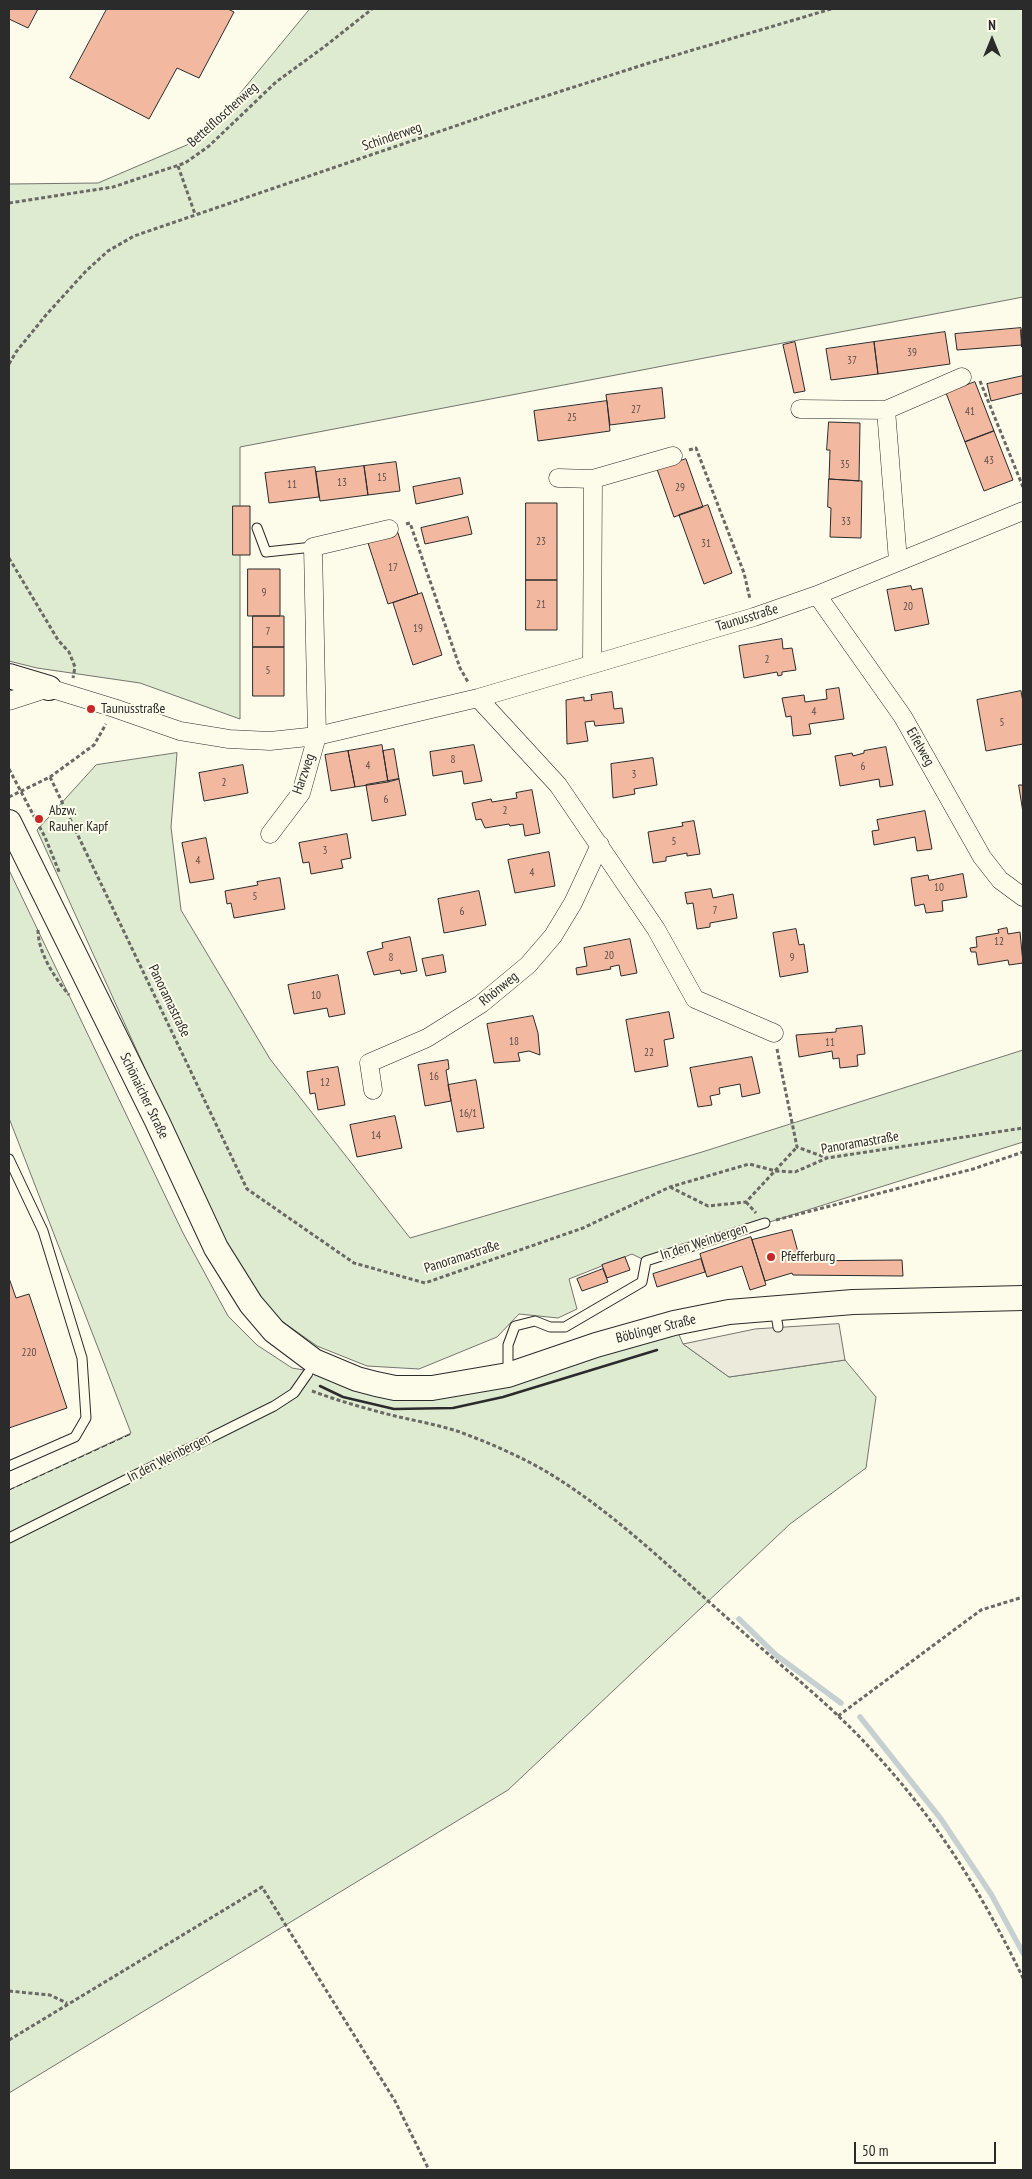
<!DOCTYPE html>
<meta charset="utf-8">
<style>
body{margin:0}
#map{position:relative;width:1032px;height:2179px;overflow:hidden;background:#fdfbea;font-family:"PT Sans Narrow",sans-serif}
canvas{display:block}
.frame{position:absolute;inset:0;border:10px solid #2b2b2b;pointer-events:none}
.north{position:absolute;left:967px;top:15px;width:50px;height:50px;-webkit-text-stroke:4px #fdfbea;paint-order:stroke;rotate:0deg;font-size:14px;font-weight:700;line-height:20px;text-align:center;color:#2b2b2b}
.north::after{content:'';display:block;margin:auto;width:18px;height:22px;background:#2b2b2b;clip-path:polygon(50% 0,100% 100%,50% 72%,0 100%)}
.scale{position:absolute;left:854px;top:2142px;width:142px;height:22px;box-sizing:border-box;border:2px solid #2b2b2b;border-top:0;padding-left:6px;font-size:15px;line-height:18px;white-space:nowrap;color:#2b2b2b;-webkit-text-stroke:4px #fdfbea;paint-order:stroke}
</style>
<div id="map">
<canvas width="1032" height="2179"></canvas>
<div class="frame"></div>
<div class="north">N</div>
<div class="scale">50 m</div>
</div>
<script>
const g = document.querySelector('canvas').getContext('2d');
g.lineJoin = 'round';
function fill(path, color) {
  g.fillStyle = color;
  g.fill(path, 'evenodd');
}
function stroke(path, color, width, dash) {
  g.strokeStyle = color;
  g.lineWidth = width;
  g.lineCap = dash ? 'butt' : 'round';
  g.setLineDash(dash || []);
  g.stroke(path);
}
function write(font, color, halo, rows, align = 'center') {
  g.font = font + ' "PT Sans Narrow",sans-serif';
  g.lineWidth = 4;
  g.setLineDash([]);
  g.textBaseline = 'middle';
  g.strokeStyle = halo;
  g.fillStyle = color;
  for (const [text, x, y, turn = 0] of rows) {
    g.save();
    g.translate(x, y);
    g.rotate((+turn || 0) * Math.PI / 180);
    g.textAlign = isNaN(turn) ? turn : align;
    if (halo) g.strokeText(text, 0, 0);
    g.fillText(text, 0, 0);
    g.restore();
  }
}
const green = new Path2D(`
 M 310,9 L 1023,9 L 1023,297 L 240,447 L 240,719 L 140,683 L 37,668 L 9,661 L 9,184 L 98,183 L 203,138 Z
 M 177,753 L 171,827 L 181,910 L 270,1059 L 410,1238 L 702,1152 L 1023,1050 L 1023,1142 L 646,1261 L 632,1254 L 569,1279 L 577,1309 L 558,1318 L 519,1314 L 497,1337 L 419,1369 L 367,1366 L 317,1346 L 283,1322 L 254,1294 L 209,1210 L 37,830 L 96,765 Z
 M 9,870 L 183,1233 L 228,1316 L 257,1345 L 292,1368 L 357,1379 L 508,1375 L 674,1323 L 683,1344 L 729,1377 L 845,1360 L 876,1397 L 866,1468 L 790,1524 L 508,1790 L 9,2093 L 9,1490 L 131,1433 L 9,1118 Z`);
fill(green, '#deebd1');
stroke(green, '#74746e', 1);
const parking = new Path2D(`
 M 839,1324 L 845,1360 L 729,1377 L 683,1344 L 755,1329 Z`);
fill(parking, '#eceadb');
stroke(parking, '#74746e', 1);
stroke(new Path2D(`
 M 739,1619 L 776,1655 L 841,1703
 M 860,1717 L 941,1819 L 991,1894 L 1023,1953`), '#c7d0d0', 5.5);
const building = new Path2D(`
 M 9,9 L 38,9 L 28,28 L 9,19 Z
 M 107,9 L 228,9 L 234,12 L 199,78 L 177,68 L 149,119 L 70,78 Z
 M 1021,328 L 1022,345 L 957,350 L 955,334 Z
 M 1021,330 L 1023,330 L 1023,347 L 1022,347 Z
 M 945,332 L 950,364 L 878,374 L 874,342 Z
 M 795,342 L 805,391 L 794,393 L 783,345 Z
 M 874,342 L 878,374 L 831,380 L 826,349 Z
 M 1023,376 L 1023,393 L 991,401 L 987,384 Z
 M 975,382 L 994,431 L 965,442 L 946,393 Z
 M 662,388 L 665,418 L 610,425 L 606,395 Z
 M 607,401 L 610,431 L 538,441 L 534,411 Z
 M 829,422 L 860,423 L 859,481 L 829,479 L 830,450 L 827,450 Z
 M 994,431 L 1013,480 L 984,491 L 965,442 Z
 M 686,459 L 703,507 L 674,517 L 657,469 Z
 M 396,462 L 400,491 L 368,495 L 364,466 Z
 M 364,466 L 368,495 L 320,501 L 316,472 Z
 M 315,467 L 319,497 L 269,503 L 265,473 Z
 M 460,478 L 463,494 L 416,504 L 413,487 Z
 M 829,479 L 862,481 L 861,538 L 830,537 L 831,508 L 828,507 Z
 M 526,503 L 557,503 L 557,580 L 526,580 Z
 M 708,505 L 732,573 L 704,584 L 679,515 Z
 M 233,506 L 250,506 L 250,555 L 233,555 Z
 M 468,517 L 472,534 L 425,544 L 421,528 Z
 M 398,533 L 418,594 L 388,604 L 368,543 Z
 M 248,569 L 280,569 L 280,616 L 248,616 Z
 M 526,580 L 557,580 L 557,630 L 526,630 Z
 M 911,586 L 912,590 L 922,588 L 929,624 L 895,631 L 887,590 Z
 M 422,593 L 442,655 L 413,665 L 393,603 Z
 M 253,616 L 284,616 L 284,647 L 253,647 Z
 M 782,639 L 783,649 L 792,648 L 796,670 L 782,672 L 782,675 L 778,676 L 777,672 L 744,678 L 739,646 Z
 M 253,647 L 284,647 L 284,696 L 253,696 Z
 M 839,688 L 844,719 L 809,724 L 811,734 L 793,736 L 791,716 L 786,717 L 782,698 L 804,695 L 805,702 L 827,699 L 826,690 Z
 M 1021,691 L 1023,702 L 1023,744 L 986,751 L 977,700 Z
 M 612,692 L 614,709 L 622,708 L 624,723 L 595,726 L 594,721 L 585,722 L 588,741 L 567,744 L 566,700 L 584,697 L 584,701 L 592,700 L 591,695 Z
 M 382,745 L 388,782 L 355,787 L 348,751 Z
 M 474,745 L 482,781 L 464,784 L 462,771 L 433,776 L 430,752 Z
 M 886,747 L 893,785 L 880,787 L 879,779 L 840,786 L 835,756 L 852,753 L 853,756 L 864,753 L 864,751 Z
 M 394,749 L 399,779 L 388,782 L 383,751 Z
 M 348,751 L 355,787 L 331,791 L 325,755 Z
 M 653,758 L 657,785 L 634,789 L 635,794 L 613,798 L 611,764 Z
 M 243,765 L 248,793 L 204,801 L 199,773 Z
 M 399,779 L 406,815 L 372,821 L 366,785 Z
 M 1019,785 L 1023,785 L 1023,812 Z
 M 532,790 L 540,833 L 525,836 L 523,824 L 510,826 L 509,824 L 485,828 L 481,819 L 476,820 L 472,803 L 491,799 L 492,802 L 517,798 L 516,793 Z
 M 925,811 L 932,849 L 917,851 L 915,837 L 874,845 L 872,831 L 879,830 L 877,820 Z
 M 694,821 L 700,854 L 687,856 L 687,853 L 666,857 L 666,861 L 653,863 L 648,832 L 683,826 L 682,823 Z
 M 347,834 L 351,858 L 341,860 L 343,868 L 311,874 L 309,862 L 303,863 L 299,843 Z
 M 206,838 L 214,879 L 190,883 L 182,843 Z
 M 549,852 L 555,886 L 515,893 L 508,860 Z
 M 963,874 L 967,897 L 942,901 L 943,911 L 926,913 L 924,904 L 915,906 L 911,878 L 928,875 L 929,880 Z
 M 280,878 L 285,909 L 234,918 L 231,903 L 227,904 L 225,891 L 258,885 L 257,882 Z
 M 711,889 L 713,898 L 733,894 L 737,918 L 710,923 L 710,927 L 697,929 L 693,903 L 687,904 L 685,893 Z
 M 479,891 L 486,925 L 444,933 L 438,899 Z
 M 1007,928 L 1008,934 L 1020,932 L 1023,963 L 1009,965 L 1008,960 L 978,965 L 976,952 L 971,952 L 970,948 L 977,947 L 976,937 L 999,933 L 998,930 Z
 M 796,929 L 799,945 L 804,944 L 808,972 L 780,977 L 773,933 Z
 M 410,937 L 417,971 L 401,974 L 400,970 L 374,975 L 367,952 L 383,948 L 382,943 Z
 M 630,939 L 637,973 L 621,976 L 619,965 L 610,967 L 611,969 L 577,975 L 576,968 L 587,966 L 584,948 Z
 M 443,955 L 446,972 L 426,976 L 422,959 Z
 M 338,975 L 345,1014 L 329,1017 L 327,1008 L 294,1014 L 288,985 Z
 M 669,1012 L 674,1038 L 664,1040 L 668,1066 L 635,1072 L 626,1020 Z
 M 533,1016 L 538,1033 L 540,1055 L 529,1051 L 518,1053 L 520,1061 L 494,1063 L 487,1024 Z
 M 862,1026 L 865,1054 L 857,1055 L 858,1066 L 840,1068 L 839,1058 L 833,1059 L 832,1051 L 799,1057 L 796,1035 L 836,1032 L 836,1029 Z
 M 752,1057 L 760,1093 L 742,1097 L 740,1084 L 719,1088 L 720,1094 L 710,1096 L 712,1105 L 698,1107 L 690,1068 Z
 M 448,1060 L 449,1069 L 446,1070 L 451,1101 L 425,1106 L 418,1065 Z
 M 338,1067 L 345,1105 L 318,1110 L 315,1093 L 310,1094 L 307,1072 Z
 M 476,1080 L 484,1128 L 457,1132 L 448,1085 Z
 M 395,1116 L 402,1148 L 357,1157 L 350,1125 Z
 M 792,1230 L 798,1252 L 787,1254 L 789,1261 L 902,1260 L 903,1276 L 793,1275 L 792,1273 L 765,1281 L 752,1240 Z
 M 751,1237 L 766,1285 L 750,1290 L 742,1266 L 707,1277 L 700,1254 Z
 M 625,1257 L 630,1270 L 607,1278 L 602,1265 Z
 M 701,1259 L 705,1272 L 657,1287 L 653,1274 Z
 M 603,1269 L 608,1282 L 582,1291 L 577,1279 Z
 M 9,1278 L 16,1298 L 29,1294 L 67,1408 L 9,1428 Z`);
fill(building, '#f2b8a0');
stroke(building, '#2b2b2b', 1);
const lane = new Path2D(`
 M 257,528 L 266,552 L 313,547
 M 9,1159 L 43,1231 L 82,1358 L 86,1418 L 75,1437 L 9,1466
 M 775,1308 L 778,1327
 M 508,1375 L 508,1345 L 515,1326 L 535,1321 L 550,1327 L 565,1327 L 642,1282 L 646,1261 L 765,1223
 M 9,1538 L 274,1406 L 294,1393 L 308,1373`);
const street = new Path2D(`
 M 800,409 L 886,410
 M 558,478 L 593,479
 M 898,561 L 886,410 L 962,377
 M 817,595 L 903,717 L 982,857 L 1000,880 L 1023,897
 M 592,663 L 593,479 L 673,456
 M 478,698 L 558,785 L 656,929 L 695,999 L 774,1033
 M 9,701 L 49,688 L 114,708 L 180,731 L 229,739 L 270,741 L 317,736 L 478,698 L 754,617 L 817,595 L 1023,511
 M 270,834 L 301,793 L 317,736 L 313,547 L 389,529
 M 373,1090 L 369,1063 L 427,1038 L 481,1004 L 528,965 L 553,936 L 573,903 L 600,845`);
const secondary = new Path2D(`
 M 9,676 L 49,688
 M 9,822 L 157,1121 L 216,1248 L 251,1304 L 274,1331 L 314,1361 L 357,1379 L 376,1384 L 395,1388 L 432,1388 L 508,1375 L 596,1345 L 674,1323 L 729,1312 L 853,1302 L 1023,1298`);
stroke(lane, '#2b2b2b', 11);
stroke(street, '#2b2b2b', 19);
stroke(secondary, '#2b2b2b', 26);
stroke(new Path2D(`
 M 178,166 L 195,214
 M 9,203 L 113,187 L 185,163 L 209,146 L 276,82 L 324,47 L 372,9
 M 9,364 L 16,352 L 46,315 L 86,271 L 108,251 L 134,236 L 502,110 L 649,63 L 831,9
 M 980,381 L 1023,487
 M 689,450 L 696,448 L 744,573 L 750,599
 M 406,524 L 410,523 L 460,668 L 468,682
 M 9,558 L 58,640 L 69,652 L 75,667 L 73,678
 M 9,769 L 45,837 L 60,874
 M 50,777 L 247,1189 L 354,1263 L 425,1283 L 583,1228 L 670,1187 L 749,1164 L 776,1171 L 795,1172 L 827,1158 L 1023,1128
 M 9,797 L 50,777 L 94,745 L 106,724
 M 38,930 C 38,953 55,978 69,995
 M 777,1049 L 797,1147 L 827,1158
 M 670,1187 L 708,1206 L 746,1202 L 797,1147
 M 746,1202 L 756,1213
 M 776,1220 L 973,1169 L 1023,1152
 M 312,1391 C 339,1401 367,1409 395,1416 C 416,1421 439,1425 460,1432 C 489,1443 520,1456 547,1472 C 612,1511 668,1566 725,1616 C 773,1660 826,1700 870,1748 C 935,1817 982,1893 1023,1978
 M 838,1716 L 981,1610 L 1023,1597
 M 9,1991 L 50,1995 L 67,2003
 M 9,2040 L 262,1887 L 395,2101 L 429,2170`), '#6a6964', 3, [4, 2.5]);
stroke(lane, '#fdfbea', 9);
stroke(street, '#fdfbea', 18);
stroke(secondary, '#fdfbea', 24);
stroke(new Path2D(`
 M 9,1490 L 131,1434`), '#2b2b2b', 1, [6, 2.5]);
stroke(new Path2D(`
 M 320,1386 L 343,1397 L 394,1409 L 453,1408 L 503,1397 L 657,1350`), '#2b2b2b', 2.5);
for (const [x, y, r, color] of [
 [91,709,5,"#c62828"],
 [39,819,5,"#c62828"],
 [771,1257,5,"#c62828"]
]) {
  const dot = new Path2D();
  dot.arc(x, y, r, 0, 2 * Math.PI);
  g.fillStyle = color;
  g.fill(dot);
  stroke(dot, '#fdfbea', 2);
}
write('11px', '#5d4e48', null, [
 ["39",912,353],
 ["37",852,361],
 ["27",636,410],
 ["41",970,412],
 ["25",572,418],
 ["43",989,461],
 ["35",845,465],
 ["15",382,478],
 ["13",342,483],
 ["11",292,485],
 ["29",680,488],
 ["33",846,522],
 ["23",541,542],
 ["31",706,544],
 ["17",393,568],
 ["9",264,593],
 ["21",541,605],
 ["20",908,607],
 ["19",418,629],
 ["7",268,632],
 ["2",767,660],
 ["5",268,671],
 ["4",814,712],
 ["5",1002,723],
 ["8",453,760],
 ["4",368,766],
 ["6",863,767],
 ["3",634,775],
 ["2",224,783],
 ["6",386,800],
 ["2",505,811],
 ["5",674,842],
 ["3",325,851],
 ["4",198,861],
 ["4",532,873],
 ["10",939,888],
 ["5",255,897],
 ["7",715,911],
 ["6",462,912],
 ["12",999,942],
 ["20",609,956],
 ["8",391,958],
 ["9",792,958],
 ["10",316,996],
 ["18",514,1042],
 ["11",830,1043],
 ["22",649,1053],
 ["16",434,1077],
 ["12",325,1083],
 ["16/1",468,1114],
 ["14",376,1136],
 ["220",29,1353]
]);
write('14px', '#2b2b2b', '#fdfbea', [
 ["Bettelfloschenweg",223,115,-42],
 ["Schinderweg",392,137,-19],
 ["Taunusstraße",747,618,-17],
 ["Eifelweg",920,747,60],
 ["Harzweg",304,774,-71],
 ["Rhönweg",499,989,-39],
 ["Panoramastraße",169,1001,64],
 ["Schönaicher Straße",144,1096,64],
 ["Panoramastraße",860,1143,-10],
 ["In den Weinbergen",704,1242,-18],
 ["Panoramastraße",462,1257,-18],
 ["Böblinger Straße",656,1329,-14],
 ["In den Weinbergen",169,1458,-27]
]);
write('14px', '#2b2b2b', '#fdfbea', [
 ["Taunusstraße",101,709],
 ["Abzw.",49,811],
 ["Rauher Kapf",49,827],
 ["Pfefferburg",781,1257]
], 'left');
</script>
